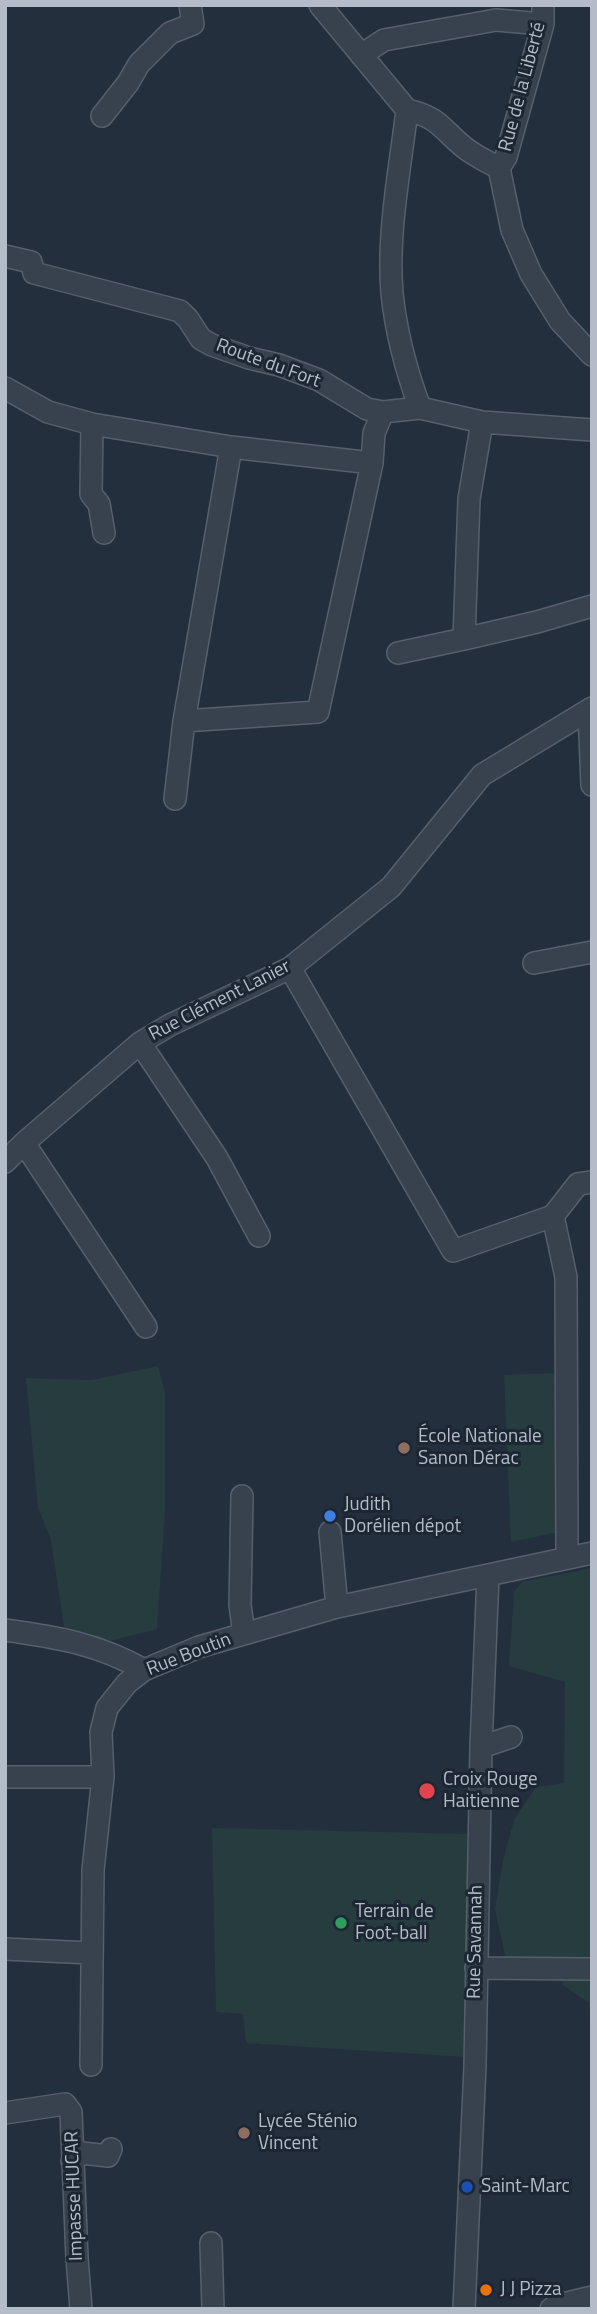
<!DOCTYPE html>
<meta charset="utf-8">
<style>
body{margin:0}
#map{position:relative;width:597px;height:2314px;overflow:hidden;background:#242f3e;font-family:"Titillium Web",sans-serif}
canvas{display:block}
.frame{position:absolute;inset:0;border:7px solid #b4bcc9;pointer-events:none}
</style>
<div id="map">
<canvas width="597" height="2314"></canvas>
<div class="frame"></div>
</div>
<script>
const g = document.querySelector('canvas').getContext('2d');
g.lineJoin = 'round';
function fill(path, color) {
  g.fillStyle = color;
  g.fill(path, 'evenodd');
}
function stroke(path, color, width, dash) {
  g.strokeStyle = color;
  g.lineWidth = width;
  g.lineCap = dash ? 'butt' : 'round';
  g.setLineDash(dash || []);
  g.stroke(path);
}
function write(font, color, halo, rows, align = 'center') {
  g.font = font + ' "Titillium Web",sans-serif';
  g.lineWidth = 6;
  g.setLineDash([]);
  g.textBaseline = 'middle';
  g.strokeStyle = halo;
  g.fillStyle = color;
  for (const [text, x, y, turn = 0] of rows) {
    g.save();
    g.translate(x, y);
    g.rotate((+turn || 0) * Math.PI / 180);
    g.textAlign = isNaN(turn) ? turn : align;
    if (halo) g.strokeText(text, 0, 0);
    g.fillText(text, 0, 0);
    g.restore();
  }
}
fill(new Path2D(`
 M 158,1366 L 165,1393 L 165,1511 L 157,1629 L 110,1641 L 64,1627 L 51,1540 L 38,1508 L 26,1378 L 92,1380 Z
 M 557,1373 L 559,1532 L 511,1542 L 504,1375 Z
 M 592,1568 L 592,2055 L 589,2003 L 563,1985 L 555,1962 L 506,1960 L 495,1909 L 503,1860 L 514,1820 L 536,1787 L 564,1783 L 565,1682 L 509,1666 L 514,1592 L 522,1582 Z
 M 212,1828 L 468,1834 L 466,2057 L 246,2043 L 243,2014 L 216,2012 Z`), '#263c3f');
const minor = new Path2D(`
 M 320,5 L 407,110 C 441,118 441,129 465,148 C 475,156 488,162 499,168 L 512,230 L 531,274 L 560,321 L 592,355
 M 361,55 L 384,40 L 496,20 L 543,24
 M 407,110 C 400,169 387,234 392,293 C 396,333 406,370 420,408
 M 102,116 L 128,83 L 139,64 L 170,33 L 193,24 L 190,5
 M 499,168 L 506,157 L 543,24 L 543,5
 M 5,256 L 31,262 L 34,273 L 180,311 L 188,319 L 201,339 L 212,345 L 249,358 L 279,365 L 319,380 L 367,409 L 383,412 L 420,408 L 482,422 L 592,430
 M 5,388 L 48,412 L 92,424 L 231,447 L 372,463
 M 482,422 L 469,499 L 464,639 L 537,622 L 592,606
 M 92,424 L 91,494 L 99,504 L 104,533
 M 398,653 L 464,639
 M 589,711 L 592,785
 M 184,721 L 318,712 L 372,463 L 374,433 L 383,412
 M 175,799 L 184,721 L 231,447
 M 534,963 L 592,952
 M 290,968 L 453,1251 L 553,1216
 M 140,1043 L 217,1158 L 259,1236
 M 24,1143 L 146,1327
 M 5,1162 L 24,1143 L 140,1043 L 170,1025 L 290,968 L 391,887 L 482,775 L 592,708
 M 242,1496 L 240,1605 L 244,1634
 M 330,1532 L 337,1607
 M 567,1557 L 566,1277 L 553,1216 L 578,1184 L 592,1182
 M 5,1630 C 56,1637 99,1644 144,1670
 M 481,1747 L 511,1737
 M 5,1777 L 103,1777
 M 5,1949 L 91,1953
 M 476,1968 L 592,1969
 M 91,2065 L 93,1870 L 103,1777 L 101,1732 L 107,1708 L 127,1683 L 144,1670 L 199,1647 L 337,1607 L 592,1553
 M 5,2113 L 65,2104 L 71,2112 L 77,2258 L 81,2309
 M 72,2161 L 82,2153 L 108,2156 L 111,2149
 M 211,2243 L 213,2309
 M 464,2309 L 475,2066 L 481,1747 L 488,1575
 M 551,2309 L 555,2306 L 592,2297`);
stroke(minor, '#565f6c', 24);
stroke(minor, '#38414e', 21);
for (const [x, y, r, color] of [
 [404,1448,7,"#8d6e63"],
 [330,1516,7,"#3f7fe0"],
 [427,1791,9,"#e0444e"],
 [341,1923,7,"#2e9e5b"],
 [244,2133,7,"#8d6e63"],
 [467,2187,7,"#1a4fb4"],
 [486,2290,7,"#e8710a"]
]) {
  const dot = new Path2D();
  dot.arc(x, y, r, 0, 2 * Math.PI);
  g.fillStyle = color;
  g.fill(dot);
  stroke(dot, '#1d2633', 2.5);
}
write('19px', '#b4bcc9', '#1d2633', [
 ["Rue de la Liberté",523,87,-75],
 ["Route du Fort",268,364,20],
 ["Rue Clément Lanier",220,1001,-27],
 ["Rue Boutin",189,1655,-21],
 ["Rue Savannah",476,1942,-89],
 ["Impasse HUCAR",75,2196,-92]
]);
write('19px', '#b4bcc9', '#1d2633', [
 ["École Nationale",418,1437],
 ["Sanon Dérac",418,1459],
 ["Judith",344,1505],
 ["Dorélien dépot",344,1527],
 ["Croix Rouge",443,1780],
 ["Haitienne",443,1802],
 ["Terrain de",355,1912],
 ["Foot-ball",355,1934],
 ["Lycée Sténio",258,2122],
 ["Vincent",258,2144],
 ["Saint-Marc",481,2187],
 ["J J Pizza",500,2290]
], 'left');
</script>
